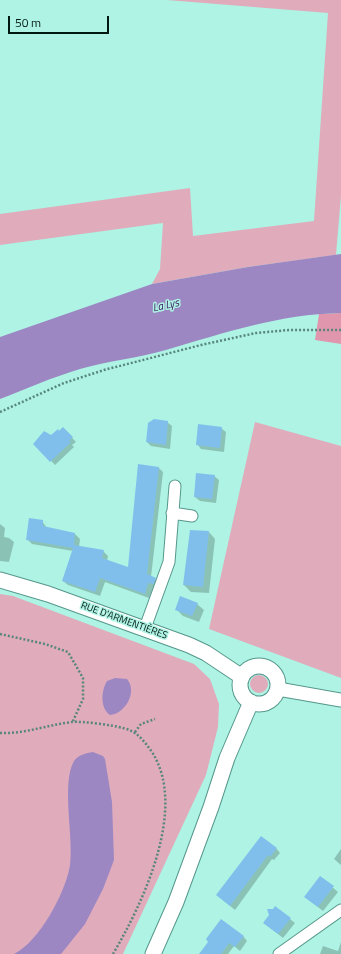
<!DOCTYPE html>
<meta charset="utf-8">
<style>
body{margin:0}
#map{position:relative;width:341px;height:954px;overflow:hidden;background:#aef3e4;font-family:"Titillium Web",sans-serif}
canvas{display:block}
.scale{position:absolute;left:8px;top:16px;width:101px;height:18px;box-sizing:border-box;border:2px solid #001712;border-top:0;padding-left:5px;font-size:12px;line-height:14px;white-space:nowrap;color:#001712;-webkit-text-stroke:3px #aef3e4;paint-order:stroke}
</style>
<div id="map">
<canvas width="341" height="954"></canvas>
<div class="scale">50 m</div>
</div>
<script>
const g = document.querySelector('canvas').getContext('2d');
g.lineJoin = 'round';
function fill(path, color) {
  g.fillStyle = color;
  g.fill(path, 'evenodd');
}
function stroke(path, color, width, dash) {
  g.strokeStyle = color;
  g.lineWidth = width;
  g.lineCap = dash ? 'butt' : 'round';
  g.setLineDash(dash || []);
  g.stroke(path);
}
function write(font, color, halo, rows, align = 'center') {
  g.font = font + ' "Titillium Web",sans-serif';
  g.lineWidth = 3;
  g.setLineDash([]);
  g.textBaseline = 'middle';
  g.strokeStyle = halo;
  g.fillStyle = color;
  for (const [text, x, y, turn = 0] of rows) {
    g.save();
    g.translate(x, y);
    g.rotate((+turn || 0) * Math.PI / 180);
    g.textAlign = isNaN(turn) ? turn : align;
    if (halo) g.strokeText(text, 0, 0);
    g.fillText(text, 0, 0);
    g.restore();
  }
}
fill(new Path2D(`
 M 167,0 L 341,0 L 341,196 L 336,255 L 248,267 L 152,284 L 160,269 L 163,223 L 0,245 L 0,214 L 190,188 L 193,236 L 314,221 L 328,13 Z
 M 255,422 L 341,446 L 341,678 L 209,629 Z
 M 0,594 L 13,596 L 194,664 L 210,679 L 219,704 L 218,727 L 206,775 L 123,954 L 0,954 Z
 M250 684a9 9 0 1 1 18 0a9 9 0 1 1-18 0Z`), '#e0acbb');
fill(new Path2D(`
 M 341,313 L 341,344 L 315,340 L 319,314 Z`), '#e097ad');
fill(new Path2D(`
 M 341,254 L 341,313 C 280,314 224,333 166,350 C 138,358 108,361 80,369 C 53,377 26,389 0,399 L 0,337 L 152,284 L 248,267 Z
 M 115,678 L 127,679 C 138,692 125,714 110,715 C 100,708 101,691 107,681 Z
 M 93,752 L 103,756 L 105,759 L 112,802 L 114,860 L 103,889 L 85,924 L 61,954 L 14,954 C 39,942 66,892 70,865 C 74,838 61,783 74,761 C 78,755 86,753 93,752 Z`), '#9c87c3');
fill(new Path2D(`
 M 167,422 L 172,426 L 170,449 L 151,446 L 147,442 Z
 M 63,428 L 76,442 L 72,445 L 74,447 L 55,465 L 35,444 L 51,437 Z
 M 221,428 L 226,432 L 224,452 L 201,449 L 197,444 Z
 M 158,467 L 163,472 L 151,577 L 160,583 L 158,588 L 153,588 L 149,598 L 105,582 L 100,596 L 68,585 L 63,581 L 73,551 L 32,544 L 27,539 L 42,521 L 47,528 L 75,534 L 80,539 L 79,547 L 103,551 L 108,556 L 107,561 L 129,568 Z
 M 214,476 L 219,480 L 216,503 L 200,501 L 195,497 Z
 M 0,524 L 5,528 L 4,537 L 9,538 L 14,542 L 9,562 L 0,561 Z
 M 209,532 L 215,539 L 209,593 L 191,592 L 184,585 Z
 M 197,604 L 204,610 L 199,622 L 183,616 L 176,609 Z
 M 276,848 L 280,853 L 274,860 L 272,859 L 235,910 L 217,895 Z
 M 341,849 L 341,865 L 334,859 Z
 M 320,877 L 338,892 L 323,911 L 310,901 Z
 M 276,908 L 295,923 L 283,938 L 264,923 Z
 M 243,936 L 247,941 L 240,951 L 234,946 L 228,954 L 201,954 Z
 M 341,942 L 341,954 L 320,954 L 323,946 L 338,951 Z`), '#0003');
fill(new Path2D(`
 M 154,419 L 168,421 L 166,445 L 146,442 L 148,423 Z
 M 198,424 L 222,427 L 220,448 L 196,445 Z
 M 63,427 L 73,437 L 69,441 L 71,442 L 50,462 L 33,444 L 44,431 L 51,435 L 58,429 L 59,431 Z
 M 138,464 L 159,467 L 147,574 L 156,578 L 154,584 L 148,583 L 145,594 L 100,578 L 95,592 L 62,581 L 73,548 L 26,540 L 29,518 L 43,520 L 43,526 L 75,533 L 74,545 L 104,550 L 102,558 L 128,567 Z
 M 196,473 L 215,475 L 212,499 L 194,497 Z
 M 190,530 L 209,531 L 203,587 L 183,585 Z
 M 180,596 L 198,603 L 192,616 L 175,610 Z
 M 261,836 L 277,848 L 270,857 L 268,855 L 230,906 L 216,895 Z
 M 320,876 L 334,886 L 318,907 L 304,897 Z
 M 275,906 L 291,918 L 278,934 L 263,923 L 269,915 L 267,909 L 273,909 Z
 M 221,919 L 244,936 L 235,947 L 229,943 L 221,954 L 199,954 L 208,942 L 206,939 Z`), '#80bfec');
const minor = new Path2D(`
 M 172,513 L 192,516
 M 145,628 L 169,562 L 175,486
 M 279,954 L 341,910`);
const tertiary = new Path2D(`
 M 278,689 L 341,700`);
const secondary = new Path2D(`
 M 0,580 L 48,594 L 189,645 L 206,653 L 242,677
 M240 685a19 19 0 1 1 38 0a19 19 0 1 1-38 0Z
 M 153,954 L 176,902 L 211,807 L 227,758 L 251,702`);
stroke(minor, '#55978b', 13);
stroke(tertiary, '#55978b', 15);
stroke(secondary, '#55978b', 17);
stroke(new Path2D(`
 M 0,412 L 64,383 L 104,370 L 201,345 L 256,333 L 289,330 L 341,330
 M 0,634 L 45,644 L 68,652 L 83,678 L 83,699 L 73,721
 M 135,732 L 141,724 L 155,719
 M 0,733 C 25,734 47,725 72,722 C 82,721 112,725 123,728 C 137,731 144,741 152,752 C 188,808 143,903 113,954`), '#58867c', 2.5, [2, 2]);
stroke(minor, '#fff', 11);
stroke(tertiary, '#fff', 13);
stroke(secondary, '#fff', 15);
write('10px', '#001712', '#aef3e4', [
 ["RUE D'ARMENTIÈRES",124,621,20]
]);
write('italic 11px', '#36145c', '#aef3e4', [
 ["La Lys",166,306,-12]
]);
</script>
